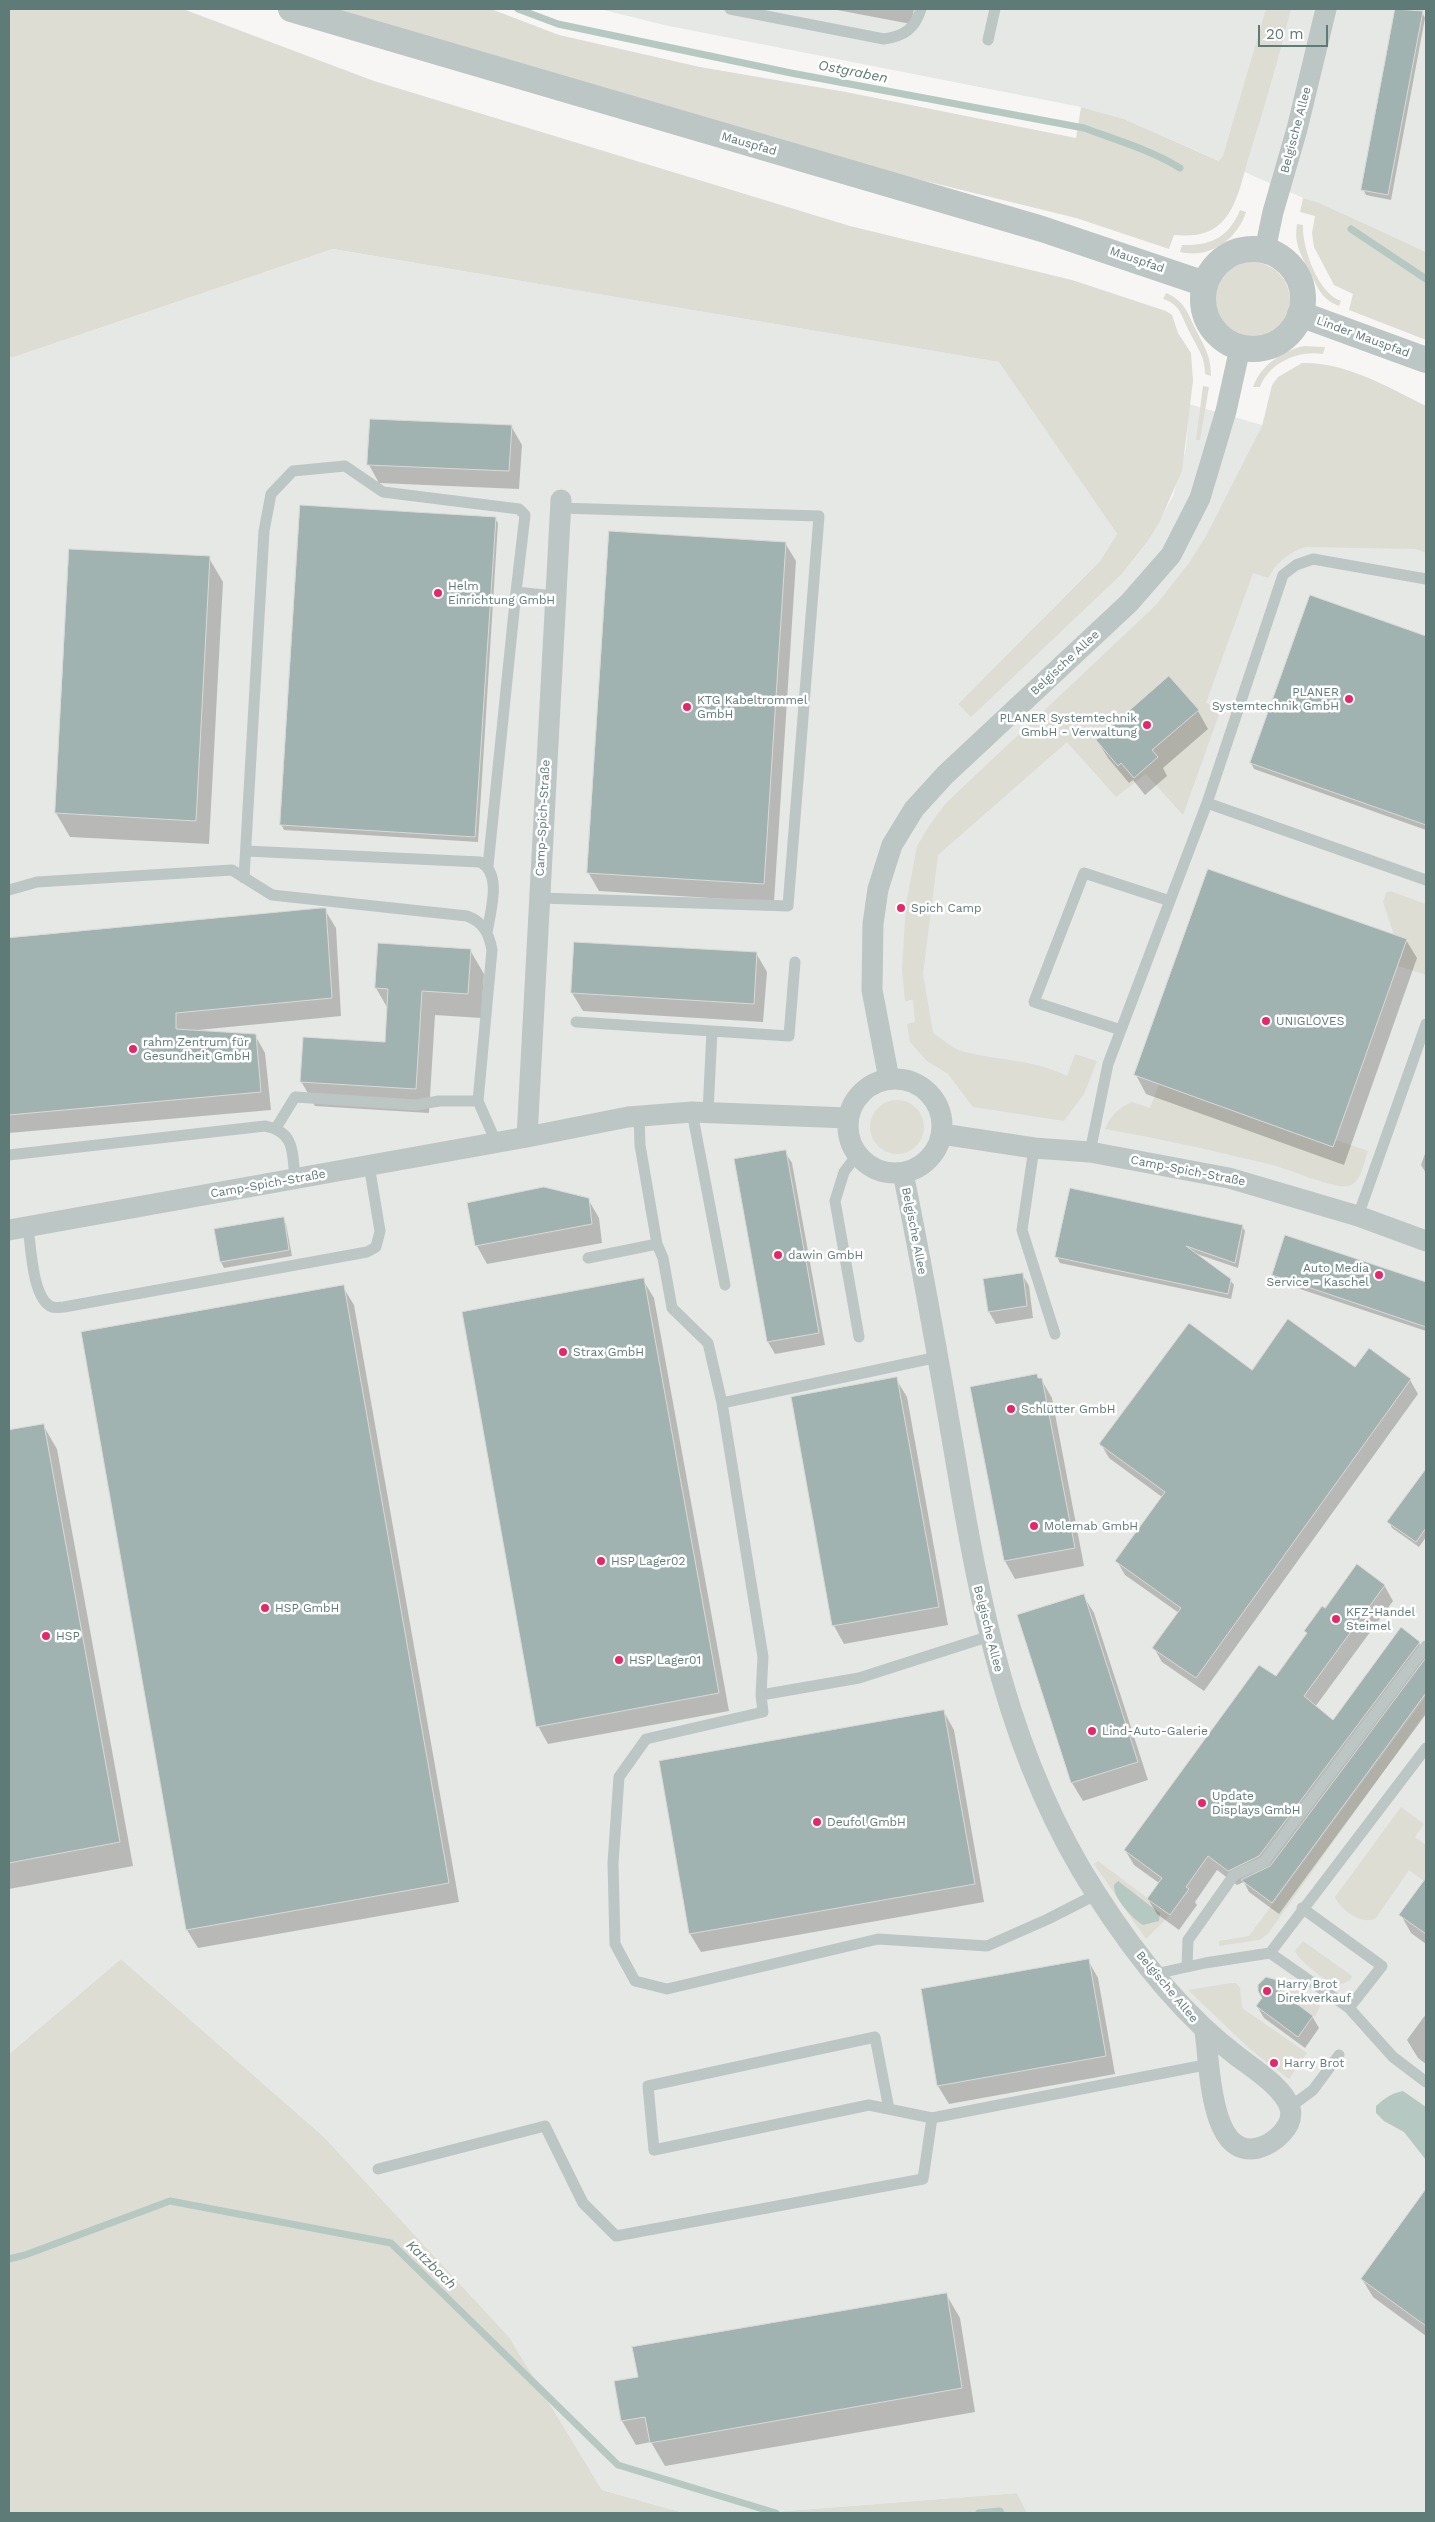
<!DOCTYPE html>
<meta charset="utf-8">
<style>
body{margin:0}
#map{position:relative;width:1435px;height:2522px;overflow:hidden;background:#f8f6f5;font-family:"Work Sans",sans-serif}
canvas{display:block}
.frame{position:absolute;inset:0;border:10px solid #5e7b77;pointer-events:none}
.scale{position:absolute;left:1258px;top:25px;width:70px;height:22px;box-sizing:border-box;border:2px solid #5e7b77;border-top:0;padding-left:6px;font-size:15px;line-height:18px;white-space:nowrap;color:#5e7b77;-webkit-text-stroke:4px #fff;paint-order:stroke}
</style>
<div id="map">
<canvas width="1435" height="2522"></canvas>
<div class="frame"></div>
<div class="scale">20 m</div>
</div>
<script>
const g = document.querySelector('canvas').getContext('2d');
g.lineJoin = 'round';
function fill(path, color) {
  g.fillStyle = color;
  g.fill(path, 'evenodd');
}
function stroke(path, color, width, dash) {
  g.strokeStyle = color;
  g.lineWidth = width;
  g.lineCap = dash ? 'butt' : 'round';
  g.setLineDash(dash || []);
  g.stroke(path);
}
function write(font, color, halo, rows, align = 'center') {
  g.font = font + ' "Work Sans",sans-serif';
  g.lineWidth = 5;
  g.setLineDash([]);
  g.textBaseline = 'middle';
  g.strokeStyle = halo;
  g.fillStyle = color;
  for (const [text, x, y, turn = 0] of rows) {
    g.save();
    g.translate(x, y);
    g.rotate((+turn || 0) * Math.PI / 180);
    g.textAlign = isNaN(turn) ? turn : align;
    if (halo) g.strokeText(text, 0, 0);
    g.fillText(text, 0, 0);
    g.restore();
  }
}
fill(new Path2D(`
 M 600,9 L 1426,9 L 1426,252 L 1124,119 L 1081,107 L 664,25 Z
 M 333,249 L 1000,362 L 1117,534 L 1100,561 L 958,704 L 971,716 L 1122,574 L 1148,541 L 1173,496 L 1186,448 L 1189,404 L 1262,425 L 1414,549 L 1426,553 L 1426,2513 L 1027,2513 L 1017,2493 L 761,2513 L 684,2513 L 602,2490 L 509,2337 L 324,2137 L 121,1959 L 9,2054 L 9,357 L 14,357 Z`), '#e6e8e5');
fill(new Path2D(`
 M 9,9 L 183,9 L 374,81 L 850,226 L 1072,280 L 1166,311 L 1172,315 L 1178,333 L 1191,353 L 1193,381 L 1182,471 L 1160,521 L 1148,541 L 1122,574 L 971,717 L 958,704 L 1100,561 L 1117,534 L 999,362 L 333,249 L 14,357 L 9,357 Z
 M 334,9 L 491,9 L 559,35 L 700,67 L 846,92 L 1076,138 L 1081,107 L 1124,119 L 1219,161 L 1223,156 L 1266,9 L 1291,9 C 1279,57 1265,105 1250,153 C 1243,175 1238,207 1221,223 C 1207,236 1192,236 1174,235 L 1169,249 L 1076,218 L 864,166 Z
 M 1303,198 L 1319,203 L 1426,252 L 1426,340 L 1349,310 L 1353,294 L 1334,285 L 1314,247 L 1312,233 L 1315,216 L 1300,212 Z
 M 1240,210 L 1246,212 C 1237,240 1210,259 1180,252 L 1182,245 C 1211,246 1229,237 1240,210 Z
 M 1297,224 L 1303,225 C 1302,248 1318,293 1341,301 L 1339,306 C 1320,299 1317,285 1308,269 C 1300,253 1294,243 1297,224 Z
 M1214 300a38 38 0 1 1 76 0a38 38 0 1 1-76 0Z
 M 1166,293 C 1184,301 1187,311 1195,328 C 1204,347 1211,354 1211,376 L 1205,374 C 1205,354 1195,345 1187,327 C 1181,314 1179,304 1163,299 Z
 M 1304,346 L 1325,347 L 1323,354 C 1298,350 1269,363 1260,387 L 1253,387 C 1261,365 1282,351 1304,346 Z
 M 1302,363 C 1346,362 1388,387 1426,406 L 1426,553 L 1414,549 L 1306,547 C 1289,552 1277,562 1268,578 L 1253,573 L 1206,703 L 1221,709 L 1183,815 L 1146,774 L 1116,797 L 1067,742 L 938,855 L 923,974 L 933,1033 C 942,1038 952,1049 962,1051 C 997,1061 1034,1059 1067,1076 L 1075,1054 L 1097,1061 L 1084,1094 L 1064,1121 L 973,1107 L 948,1074 L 927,1061 L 910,1042 L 907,1024 L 915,1022 L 913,1000 L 905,1001 L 902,969 L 906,904 L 917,846 L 929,826 L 946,803 L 1156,605 L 1189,563 L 1206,536 L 1262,426 L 1272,385 L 1278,377 Z
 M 1203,386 L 1209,387 L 1200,440 L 1196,440 Z
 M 1390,891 L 1426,904 L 1426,975 L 1398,966 L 1407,939 L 1394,935 L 1383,902 L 1386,893 Z
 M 1159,1084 L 1333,1147 L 1336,1140 L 1368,1151 C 1364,1162 1361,1183 1349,1186 C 1334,1189 1293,1171 1276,1166 C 1219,1152 1163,1139 1105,1129 C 1111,1115 1118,1108 1132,1102 L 1150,1108 Z
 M870 1127a27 27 0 1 1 54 0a27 27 0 1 1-54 0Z
 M 1426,1696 L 1426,1712 L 1267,1935 L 1259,1940 L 1219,1946 L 1219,1941 L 1249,1936 Z
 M 1401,1807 L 1424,1824 L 1415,1837 L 1426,1845 L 1426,1878 L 1424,1881 L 1409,1870 L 1376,1918 C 1363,1926 1340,1910 1335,1897 Z
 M 1098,1861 L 1170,1915 L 1146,1939 L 1094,1864 Z
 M 1303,1941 L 1352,1976 L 1351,1979 C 1347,1982 1342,1985 1336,1984 C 1327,1983 1298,1960 1295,1951 Z
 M 121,1959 L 324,2137 L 509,2337 L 602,2490 L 684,2513 L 9,2513 L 9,2054 Z
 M 1284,1979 L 1320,2006 L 1315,2017 L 1280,1991 L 1280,1985 Z
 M 1231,1983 L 1236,1983 L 1240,1988 L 1242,2008 L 1307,2053 L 1289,2079 L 1251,2050 L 1188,1990 Z
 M 1017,2493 L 1027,2513 L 761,2513 Z`), '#ddddd4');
fill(new Path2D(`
 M 1118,1881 L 1157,1911 L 1160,1913 L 1159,1921 L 1143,1925 C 1132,1918 1113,1898 1114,1885 Z
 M 1403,2091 L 1426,2107 L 1426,2160 L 1404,2132 L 1384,2121 L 1376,2113 L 1376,2106 C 1385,2098 1392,2093 1403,2091 Z`), '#b6c8c2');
fill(new Path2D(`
 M 832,9 L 914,9 L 911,24 Z
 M 1396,9 L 1422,12 L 1425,18 L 1391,200 L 1366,195 L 1363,189 Z
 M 511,426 L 522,445 L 519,489 L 379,483 L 369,465 Z
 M 495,518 L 498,523 L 478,842 L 284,830 L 281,824 Z
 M 785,543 L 796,561 L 774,902 L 599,891 L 588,872 Z
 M 209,558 L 223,582 L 209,844 L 70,837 L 56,813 Z
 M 1311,597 L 1426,638 L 1426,830 L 1254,769 L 1251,763 Z
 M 1169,678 L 1198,711 L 1208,729 L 1163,768 L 1167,776 L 1145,795 L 1133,780 L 1129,783 L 1108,758 L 1097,740 Z
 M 325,910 L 336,928 L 341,1016 L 198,1030 L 255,1035 L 265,1053 L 271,1110 L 9,1133 L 9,939 Z
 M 1406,940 L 1417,958 L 1344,1165 L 1146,1094 L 1136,1075 Z
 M 470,950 L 484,974 L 481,1018 L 435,1015 L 429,1113 L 315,1106 L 301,1081 L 386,1043 L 388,1009 L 376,988 Z
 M 756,953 L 767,972 L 763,1022 L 583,1011 L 572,993 Z
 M 1426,1151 L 1426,1173 L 1421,1165 Z
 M 785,1152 L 792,1163 L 825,1345 L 775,1354 L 768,1342 L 735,1160 Z
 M 588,1199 L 599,1218 L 602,1243 L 487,1264 L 477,1246 Z
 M 283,1218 L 286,1224 L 292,1256 L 224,1268 L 221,1262 L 215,1230 Z
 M 1242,1226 L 1245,1231 L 1238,1268 L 1194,1253 L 1230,1280 L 1234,1285 L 1231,1299 L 1060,1263 L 1057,1257 Z
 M 1286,1236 L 1426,1283 L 1426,1331 L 1276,1281 L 1273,1275 Z
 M 1022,1274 L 1029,1286 L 1033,1318 L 996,1324 L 989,1312 Z
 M 643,1280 L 654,1298 L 729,1711 L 548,1744 L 538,1726 Z
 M 343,1287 L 354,1305 L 459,1902 L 198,1948 L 187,1930 L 82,1333 Z
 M 1356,1369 L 1410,1380 L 1418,1394 L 1204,1691 L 1162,1662 L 1154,1648 L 1179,1613 L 1125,1575 L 1117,1561 L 1162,1497 L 1109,1458 L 1101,1444 L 1252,1371 Z
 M 896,1379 L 907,1397 L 948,1625 L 844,1644 L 834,1626 Z
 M 1041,1379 L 1052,1398 L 1084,1566 L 1015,1579 L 1005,1561 L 972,1388 Z
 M 43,1425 L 57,1449 L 133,1866 L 9,1889 L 9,1432 Z
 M 1426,1471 L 1426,1537 L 1419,1547 L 1392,1528 L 1389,1522 Z
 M 1384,1585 L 1393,1601 L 1315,1707 L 1334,1722 L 1419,1643 L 1426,1655 L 1426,1714 L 1279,1914 L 1249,1892 L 1244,1882 L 1237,1885 L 1217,1870 L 1195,1902 L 1197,1905 L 1179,1930 L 1157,1914 L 1148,1899 L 1159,1883 L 1134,1865 L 1125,1850 L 1276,1678 L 1308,1635 L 1306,1631 L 1326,1610 Z
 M 1083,1595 L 1094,1613 L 1148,1780 L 1083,1801 L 1072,1783 L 1019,1616 Z
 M 944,1712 L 954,1730 L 984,1902 L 701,1952 L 690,1934 Z
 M 1426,1880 L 1426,1944 L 1411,1933 L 1401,1915 Z
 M 1088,1960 L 1098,1978 L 1115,2074 L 949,2104 L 938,2086 Z
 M 1276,1981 L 1283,1994 L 1312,2016 L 1319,2028 L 1305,2048 L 1264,2018 L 1257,2006 Z
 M 1426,2014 L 1426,2064 L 1418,2058 L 1407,2040 Z
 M 1425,2194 L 1426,2195 L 1426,2336 L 1373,2297 L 1362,2279 Z
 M 946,2294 L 960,2318 L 975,2412 L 665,2466 L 651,2442 L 636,2445 L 622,2421 L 615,2382 L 639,2378 Z`), '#0003');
stroke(new Path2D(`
 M 518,9 L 558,24 L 791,73 L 1084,128 C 1116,140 1151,150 1180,168
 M 1351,229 L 1426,279
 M 9,2259 L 25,2255 L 170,2201 L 391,2243 L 618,2465 L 776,2513
 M 979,2513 L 1000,2511 L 1001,2513`), '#b6c8c2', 7);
const building = new Path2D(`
 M 1395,9 L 1423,11 L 1388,195 L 1361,190 Z
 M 370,419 L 512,425 L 509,471 L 367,465 Z
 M 300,505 L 496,517 L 475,837 L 280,825 Z
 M 609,531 L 786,542 L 764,884 L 587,873 Z
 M 69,549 L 210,556 L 196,821 L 55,813 Z
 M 1310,595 L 1426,636 L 1426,825 L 1250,763 Z
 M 1169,676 L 1199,710 L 1152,750 L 1158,757 L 1134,778 L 1121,763 L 1118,766 L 1096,740 Z
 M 1208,869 L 1407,939 L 1333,1147 L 1134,1075 Z
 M 321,908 L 326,908 L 332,998 L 176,1013 L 176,1029 L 256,1034 L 261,1092 L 9,1115 L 9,938 Z
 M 574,942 L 757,952 L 754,1004 L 571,993 Z
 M 378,943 L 471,949 L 468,994 L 422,991 L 416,1089 L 300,1082 L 303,1037 L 385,1042 L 388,989 L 375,988 Z
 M 786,1150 L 819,1333 L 767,1342 L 734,1159 Z
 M 544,1187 L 589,1198 L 592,1224 L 475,1246 L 467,1203 Z
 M 1070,1188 L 1243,1225 L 1235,1263 L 1186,1246 L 1231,1279 L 1228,1294 L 1055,1257 Z
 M 284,1217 L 289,1250 L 220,1262 L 214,1229 Z
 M 1285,1235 L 1426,1282 L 1426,1327 L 1272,1275 Z
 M 1023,1273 L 1027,1306 L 988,1312 L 983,1279 Z
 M 644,1278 L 719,1693 L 536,1727 L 462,1312 Z
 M 344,1285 L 449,1883 L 186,1930 L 81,1332 Z
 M 1288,1319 L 1355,1367 L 1369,1348 L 1411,1379 L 1196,1678 L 1152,1648 L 1181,1608 L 1115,1561 L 1165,1492 L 1099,1444 L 1189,1323 L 1252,1370 Z
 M 1037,1374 L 1038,1378 L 1042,1378 L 1075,1548 L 1004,1561 L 970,1387 Z
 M 897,1377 L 939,1607 L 832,1626 L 791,1397 Z
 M 44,1424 L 120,1842 L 9,1863 L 9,1430 Z
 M 1426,1469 L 1426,1528 L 1416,1542 L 1387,1522 Z
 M 1357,1564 L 1385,1585 L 1304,1696 L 1333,1720 L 1401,1627 L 1420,1642 L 1259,1856 L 1228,1871 L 1208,1856 L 1186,1887 L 1189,1889 L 1170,1915 L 1147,1899 L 1162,1878 L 1124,1850 L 1259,1665 L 1276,1676 L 1307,1633 L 1304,1631 L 1322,1606 L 1325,1608 Z
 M 1084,1594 L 1138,1762 L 1071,1783 L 1017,1615 Z
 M 1426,1658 L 1426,1693 L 1272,1903 L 1241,1880 L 1270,1866 Z
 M 944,1710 L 975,1884 L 689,1934 L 659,1761 Z
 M 1426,1878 L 1426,1934 L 1399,1915 Z
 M 1089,1959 L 1106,2056 L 937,2086 L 921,1989 Z
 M 1266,1977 L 1277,1980 L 1280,1991 L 1313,2016 L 1298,2037 L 1256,2006 L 1262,1998 L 1258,1991 L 1258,1985 Z
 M 1426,2189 L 1426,2326 L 1361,2279 Z
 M 947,2293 L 962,2388 L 650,2443 L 645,2417 L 621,2421 L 614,2381 L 638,2377 L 632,2347 Z`);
fill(building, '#a1b3b0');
stroke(building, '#dad9d8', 1);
stroke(new Path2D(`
 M 730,9 L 884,39 C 904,36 915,29 921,9
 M 988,40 L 995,9
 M 1207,803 L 1283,575 L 1296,565 L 1313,559 L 1426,579
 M 246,851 L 480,862 C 503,873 490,912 487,933
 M 488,866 L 516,592
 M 244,878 L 264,531 L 271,494 L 293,471 L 345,466 L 383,492 L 519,509 L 525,515 L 516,592 L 554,596
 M 9,890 L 37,882 L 232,870 L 272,895 L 467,916 C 483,922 489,933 492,950 L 478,1101 L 496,1142
 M 540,898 L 788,906 L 819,516 L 560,508
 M 576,1022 L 712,1031 L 708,1112
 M 1121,1030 L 1034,1002 L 1084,873 L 1170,901
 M 712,1031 L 789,1036 L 795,962
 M 692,1112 L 725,1285
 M 639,1115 L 640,1145 L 657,1244 L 663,1258 L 672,1308 L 708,1343 L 722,1403 L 763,1657 L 761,1695 L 859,1678 L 990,1636
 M 276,1128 L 295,1097 L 416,1105 L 439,1101 L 478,1101
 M 1034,1148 L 1022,1230 L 1055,1334
 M 1090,1152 L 1108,1064 L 1207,803 L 1426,880
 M 9,1155 L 265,1126 C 296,1132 292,1153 295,1179
 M 857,1155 L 844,1172 L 835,1201 L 859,1337
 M 1358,1216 L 1426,1024
 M 28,1227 C 31,1246 32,1299 52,1307 C 55,1308 61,1307 64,1307 L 367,1252 L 376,1247 L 380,1231 L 369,1165
 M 588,1258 L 657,1244
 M 722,1403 L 938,1357
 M 761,1695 L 763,1712 L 646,1739 L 619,1777 L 613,1863 L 615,1944 L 635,1981 L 667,1989 L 878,1939 L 987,1946 L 1048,1919 L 1097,1894
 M 1426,1748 L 1270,1953 L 1349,2008 L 1393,2057 L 1426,2082
 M 1302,1908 L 1382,1966 L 1349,2008
 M 1187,1966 L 1188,1940 L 1234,1875 L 1264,1862 L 1426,1646
 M 1155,1974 L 1205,1963 L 1270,1953
 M 1290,2107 L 1313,2090 L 1339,2055
 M 889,2109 L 875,2037 L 648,2086 L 654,2150 L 869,2105 L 932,2118 L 1210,2064
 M 378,2169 L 545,2126 L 583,2203 L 616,2236 L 923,2179 L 932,2118`), '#bcc6c4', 11);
stroke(new Path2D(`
 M 1265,250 L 1273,212 L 1297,129 L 1326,9
 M848 1126a47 47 0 1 1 94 0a47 47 0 1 1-94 0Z
 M 889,1079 L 872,990 L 873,924 L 878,889 L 892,845 L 914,809 L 945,775 L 1129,603 L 1171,555 L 1200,498 L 1226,411 L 1240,348
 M 942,1134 L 1034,1148 L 1090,1152 L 1229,1178 L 1358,1216 L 1426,1241
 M 527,1137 L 561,500
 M 903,1173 C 922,1265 938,1357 954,1450 C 980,1606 1008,1757 1095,1892 C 1134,1953 1180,2013 1237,2056 C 1254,2069 1284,2088 1290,2108 C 1295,2127 1273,2144 1258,2148 C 1209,2160 1210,2062 1205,2032
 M 9,1230 L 527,1137 L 628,1117 L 692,1112 L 848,1118`), '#bcc6c4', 21);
stroke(new Path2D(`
 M 291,9 L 1042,229 L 1205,284
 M1203 299a50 50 0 1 1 100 0a50 50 0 1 1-100 0Z
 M 1300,314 L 1426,360`), '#bcc6c4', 26);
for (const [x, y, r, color] of [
 [438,593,5,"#e7276a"],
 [1349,699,5,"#e7276a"],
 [687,707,5,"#e7276a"],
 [1147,725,5,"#e7276a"],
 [901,908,5,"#e7276a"],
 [1266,1021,5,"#e7276a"],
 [133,1049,5,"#e7276a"],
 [778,1255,5,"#e7276a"],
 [1379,1275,5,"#e7276a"],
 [563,1352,5,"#e7276a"],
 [1011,1409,5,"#e7276a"],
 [1034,1526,5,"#e7276a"],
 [601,1561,5,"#e7276a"],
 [265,1608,5,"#e7276a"],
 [1336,1619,5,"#e7276a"],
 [46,1636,5,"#e7276a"],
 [619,1660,5,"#e7276a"],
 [1092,1731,5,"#e7276a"],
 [1202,1803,5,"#e7276a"],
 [817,1822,5,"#e7276a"],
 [1267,1991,5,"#e7276a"],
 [1274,2063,5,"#e7276a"]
]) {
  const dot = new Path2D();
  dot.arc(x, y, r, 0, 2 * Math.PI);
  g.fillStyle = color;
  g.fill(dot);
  stroke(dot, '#fff', 2);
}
write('12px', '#5e7b77', '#fff', [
 ["Belgische Allee",1296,130,-75],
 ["Mauspfad",749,144,16],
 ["Mauspfad",1137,260,19],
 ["Linder Mauspfad",1363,337,20],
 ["Belgische Allee",1065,663,-43],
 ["Camp-Spich-Straße",543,818,-87],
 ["Camp-Spich-Straße",1188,1171,11],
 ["Camp-Spich-Straße",268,1184,-10],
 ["Belgische Allee",914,1231,79],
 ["Belgische Allee",988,1629,76],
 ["Belgische Allee",1167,1987,50]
]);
write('12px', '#5e7b77', '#fff', [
 ["Helm",448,586],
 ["Einrichtung GmbH",448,600],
 ["PLANER",1339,692,"right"],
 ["Systemtechnik GmbH",1339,706,"right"],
 ["KTG Kabeltrommel",697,700],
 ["GmbH",697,714],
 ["PLANER Systemtechnik",1137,718,"right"],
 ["GmbH - Verwaltung",1137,732,"right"],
 ["Spich Camp",911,908],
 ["UNIGLOVES",1276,1021],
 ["rahm Zentrum für",143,1042],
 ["Gesundheit GmbH",143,1056],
 ["dawin GmbH",788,1255],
 ["Auto Media",1369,1268,"right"],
 ["Service - Kaschel",1369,1282,"right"],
 ["Strax GmbH",573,1352],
 ["Schlütter GmbH",1021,1409],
 ["Molemab GmbH",1044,1526],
 ["HSP Lager02",611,1561],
 ["HSP GmbH",275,1608],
 ["KFZ-Handel",1346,1612],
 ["Steimel",1346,1626],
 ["HSP",56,1636],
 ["HSP Lager01",629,1660],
 ["Lind-Auto-Galerie",1102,1731],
 ["Update",1212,1796],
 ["Displays GmbH",1212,1810],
 ["Deufol GmbH",827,1822],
 ["Harry Brot",1277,1984],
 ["Direkverkauf",1277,1998],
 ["Harry Brot",1284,2063]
], 'left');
write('italic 14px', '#5e7c72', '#fff', [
 ["Ostgraben",853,72,11],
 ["Katzbach",431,2265,44]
]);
</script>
